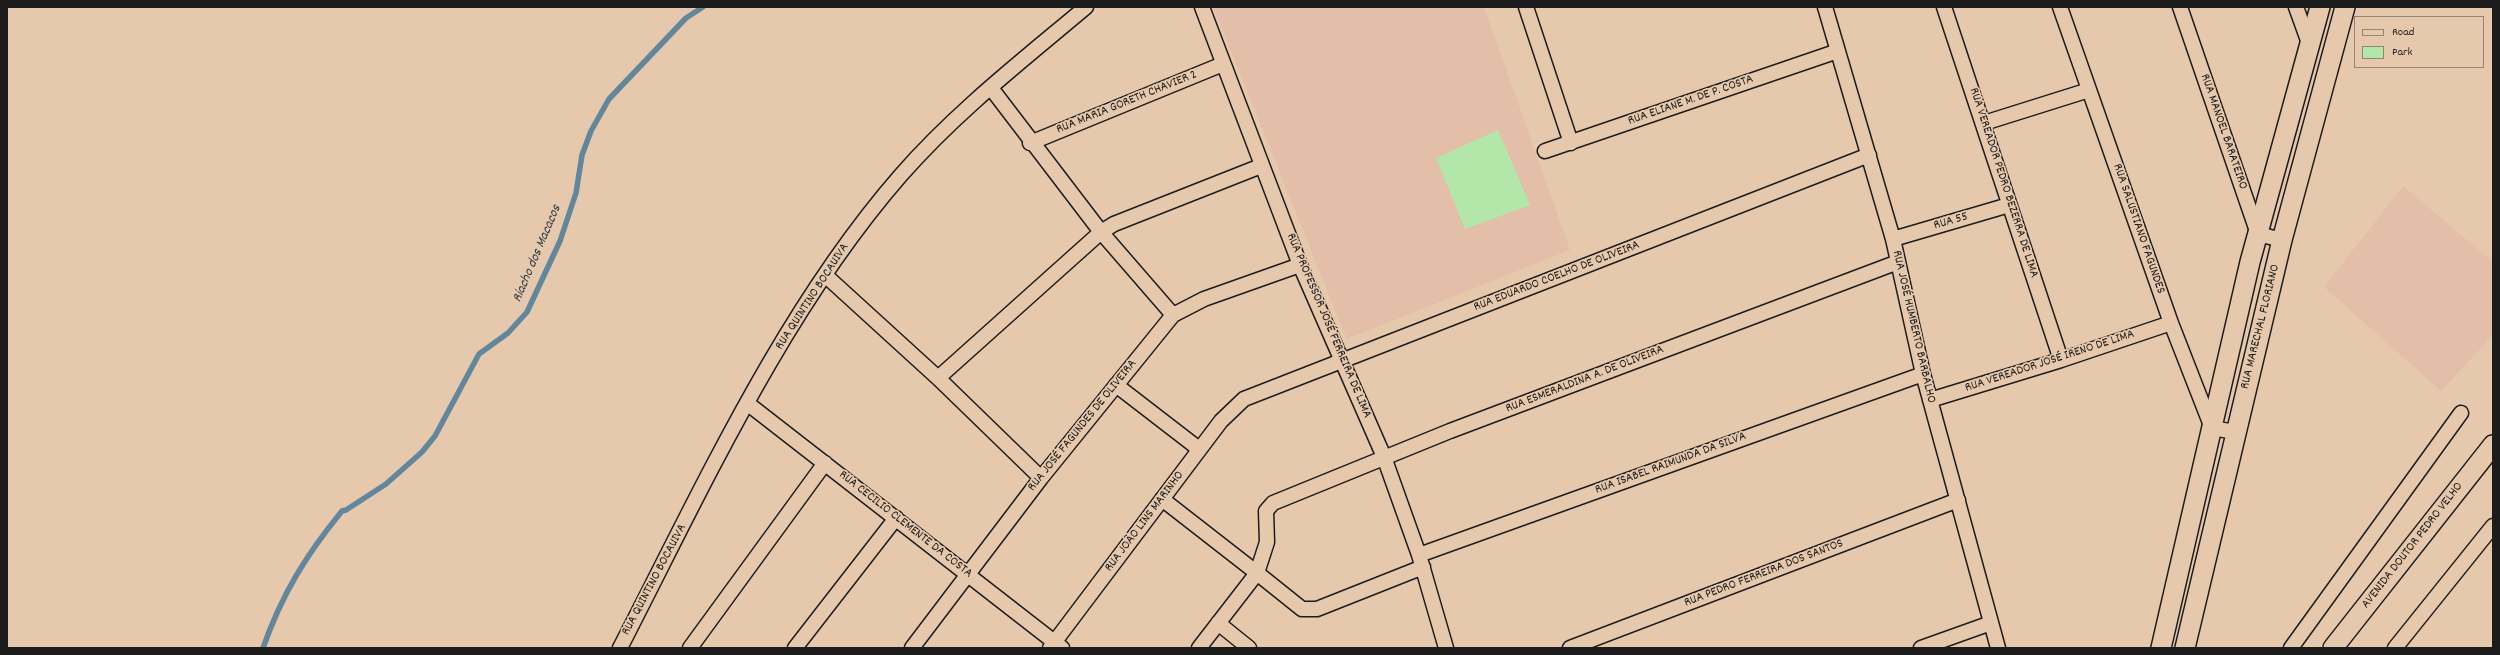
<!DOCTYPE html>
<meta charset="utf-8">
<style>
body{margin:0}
#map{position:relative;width:2500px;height:655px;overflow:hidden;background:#e6c9ad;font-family:Dekko,sans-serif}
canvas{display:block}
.frame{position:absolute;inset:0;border:8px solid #1c1c1c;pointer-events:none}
.legend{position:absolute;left:2354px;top:16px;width:130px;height:52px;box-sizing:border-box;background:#e6c9ad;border:1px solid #958473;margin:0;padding:5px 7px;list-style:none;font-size:12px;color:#1c1c1c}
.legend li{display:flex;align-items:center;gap:8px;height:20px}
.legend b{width:20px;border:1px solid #958473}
</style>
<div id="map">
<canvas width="2500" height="655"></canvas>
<div class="frame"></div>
<ul class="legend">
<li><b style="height:5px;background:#e6c9ad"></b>Road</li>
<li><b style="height:11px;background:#b3e7a9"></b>Park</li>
</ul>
</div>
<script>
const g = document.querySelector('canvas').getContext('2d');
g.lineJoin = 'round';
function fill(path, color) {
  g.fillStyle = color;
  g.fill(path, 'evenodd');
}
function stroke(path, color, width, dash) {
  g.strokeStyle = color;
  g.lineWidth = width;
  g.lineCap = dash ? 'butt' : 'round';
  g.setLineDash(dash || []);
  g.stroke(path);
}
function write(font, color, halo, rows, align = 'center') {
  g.font = font + ' Dekko,sans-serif';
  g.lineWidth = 3.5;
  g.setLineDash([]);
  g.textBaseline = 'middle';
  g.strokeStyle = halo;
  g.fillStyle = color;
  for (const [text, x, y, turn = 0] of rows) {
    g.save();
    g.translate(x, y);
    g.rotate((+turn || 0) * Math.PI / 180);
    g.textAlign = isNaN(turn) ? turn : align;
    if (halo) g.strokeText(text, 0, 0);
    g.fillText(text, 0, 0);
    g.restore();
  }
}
fill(new Path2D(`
 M 1213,7 L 1484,7 L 1570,250 L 1347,339 Z
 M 2403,186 L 2493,262 L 2493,335 L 2441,391 L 2324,287 Z`), '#e3bea8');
fill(new Path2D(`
 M 1498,130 L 1530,205 L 1465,229 L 1436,158 Z`), '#b3e7a9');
stroke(new Path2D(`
 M 263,648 C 282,594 306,555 342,511 L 346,510 L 386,484 L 422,452 L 435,436 L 479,354 L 508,333 L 527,312 L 560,241 L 576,193 L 582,155 L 591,131 L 609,99 L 686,18 L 703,7`), '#62869b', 5.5);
const street = new Path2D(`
 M 1202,7 L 1300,265 L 1384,457 L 1419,555 L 1446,648
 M 1526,7 L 1571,143
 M 1825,7 L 1893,239 L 1923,374 L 1998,648
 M 1944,7 L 2061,360
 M 2060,7 L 2171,323 L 2212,428 L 2235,432
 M 2180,7 L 2258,234 L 2282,240
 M 2296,7 L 2309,43
 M 991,88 L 1101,232 L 1173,315
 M 1984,123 L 2089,90
 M 1030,143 L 1223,64
 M 1545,151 L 1838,51
 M 1893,239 L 2009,205
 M 825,275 L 938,378 L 1041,478
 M 938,378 L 1101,232 L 1114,224 L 1261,166
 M 1116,385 L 1199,449
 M 1930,400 L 2061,360 L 2171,323
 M 747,403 L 1062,648
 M 1162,499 L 1257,573 L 1199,648
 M 1419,555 L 1923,374
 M 1423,567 L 1317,609 L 1302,609 L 1257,573 L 1267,542 L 1266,511 L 1273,503 L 1450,431 L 1898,262
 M 1218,623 L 1249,648
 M 620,648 C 702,489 783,310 901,175 C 956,112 1023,60 1086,7
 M 690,648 L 825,463
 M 795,648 L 896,518
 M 912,648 L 1041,478 L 1173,315 L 1204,299 L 1300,265
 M 1050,648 L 1221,421 L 1244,399 L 1869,155
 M 1570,648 L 1958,500
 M 1921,648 L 1991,623
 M 2291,648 L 2461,413
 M 2395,648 L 2493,526`);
const secondary = new Path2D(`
 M 2161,648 L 2250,262 L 2320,7
 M 2185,648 L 2282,240 L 2345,7
 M 2333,648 L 2493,445`);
stroke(street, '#1c1c1c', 17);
stroke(secondary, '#1c1c1c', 22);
stroke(street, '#e6c9ad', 14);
stroke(secondary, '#e6c9ad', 19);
write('13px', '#1c1c1c', '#e6c9ad', [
 ["RUA ELIANE M. DE P. COSTA",1691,101,-19],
 ["RUA MARIA GORETH CHAVIER 2",1127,103,-22],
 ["RUA MANOEL BARATEIRO",2223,132,71],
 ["RUA VEREADOR PEDRO BEZERRA DE LIMA",2003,183,72],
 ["RUA 55",1951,222,-16],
 ["RUA SALUSTIANO FAGUNDES",2138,229,71],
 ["RUA EDUARDO COELHO DE OLIVEIRA",1557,277,-21],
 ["RUA QUINTINO BOCAUIVA",813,297,-57],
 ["RUA PROFESSOR JOSÉ FERREIRA DE LIMA",1328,326,67],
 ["RUA JOSÉ HUMBERTO BARBALHO",1913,327,77],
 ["RUA MARECHAL FLORIANO",2261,327,-76],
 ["RUA VEREADOR JOSÉ IRENO DE LIMA",2050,362,-18],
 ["RUA ESMERALDINA A. DE OLIVEIRA",1585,380,-21],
 ["RUA JOSÉ FAGUNDES DE OLIVEIRA",1083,426,-51],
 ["RUA ISABEL RAIMUNDA DA SILVA",1671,464,-20],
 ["RUA JOÃO LINS MARINHO",1145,522,-53],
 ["RUA CECILIO CLEMENTE DA COSTA",905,525,38],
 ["AVENIDA DOUTOR PEDRO VELHO",2413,546,-52],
 ["RUA PEDRO FERREIRA DOS SANTOS",1764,574,-21],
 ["RUA QUINTINO BOCAUIVA",655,580,-62]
]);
write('italic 14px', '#333f46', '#e6c9ad', [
 ["Riacho dos Macacos",538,254,-67]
]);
</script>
